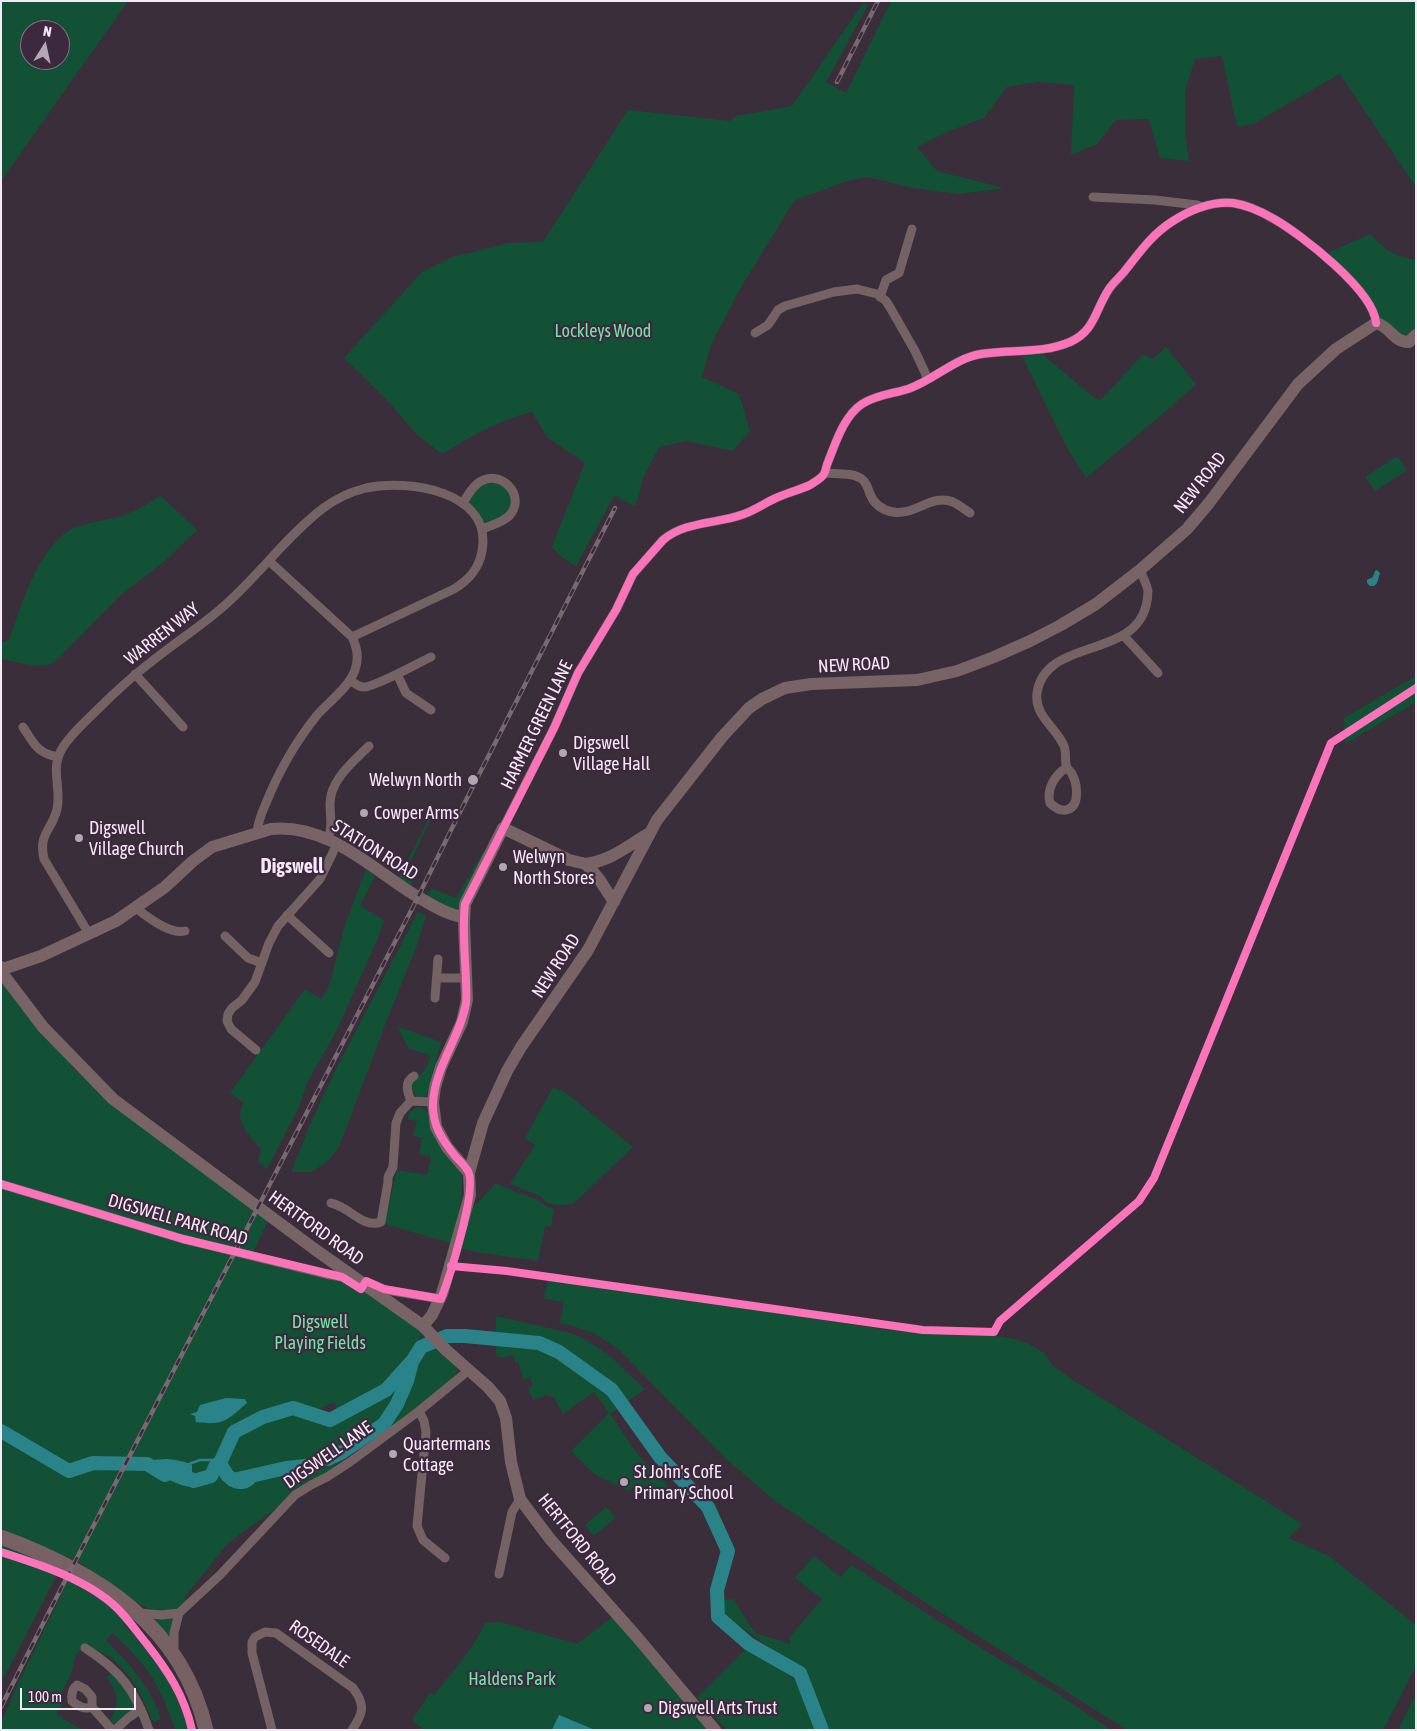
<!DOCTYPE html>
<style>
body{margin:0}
#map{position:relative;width:1417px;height:1731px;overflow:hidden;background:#392e39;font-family:"Asap Condensed",sans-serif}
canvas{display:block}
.frame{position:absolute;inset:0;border:2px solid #f6e8f6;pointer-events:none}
.north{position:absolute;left:20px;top:20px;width:50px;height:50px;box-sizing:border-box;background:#3d293d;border:1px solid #877587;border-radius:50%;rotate:10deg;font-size:14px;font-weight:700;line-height:20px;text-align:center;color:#f6e8f6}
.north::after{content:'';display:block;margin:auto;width:18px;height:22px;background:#b4a7b4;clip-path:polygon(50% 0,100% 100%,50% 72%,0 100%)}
.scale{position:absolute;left:20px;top:1688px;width:116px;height:22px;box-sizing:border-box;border:2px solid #f6e8f6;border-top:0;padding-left:6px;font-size:15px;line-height:18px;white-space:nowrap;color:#f6e8f6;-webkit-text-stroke:4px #3d293d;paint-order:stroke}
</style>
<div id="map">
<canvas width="1417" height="1731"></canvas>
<div class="frame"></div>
<div class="north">N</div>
<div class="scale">100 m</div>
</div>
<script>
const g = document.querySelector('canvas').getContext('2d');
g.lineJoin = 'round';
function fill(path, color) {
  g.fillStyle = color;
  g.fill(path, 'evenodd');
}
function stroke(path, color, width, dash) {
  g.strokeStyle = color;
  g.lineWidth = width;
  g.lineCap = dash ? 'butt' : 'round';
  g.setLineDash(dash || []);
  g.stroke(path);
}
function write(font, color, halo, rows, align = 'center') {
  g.font = font + ' "Asap Condensed",sans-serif';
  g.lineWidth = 4.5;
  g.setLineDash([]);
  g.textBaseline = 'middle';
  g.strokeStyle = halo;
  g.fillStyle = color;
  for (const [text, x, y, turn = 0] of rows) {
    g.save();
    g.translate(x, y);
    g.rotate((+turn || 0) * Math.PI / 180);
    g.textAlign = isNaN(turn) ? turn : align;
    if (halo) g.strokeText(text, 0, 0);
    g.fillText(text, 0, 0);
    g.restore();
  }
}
fill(new Path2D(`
 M 1,1 L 128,1 L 1,181 ZM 30,30 L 60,30 L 60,60 L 30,60 Z
 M 891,1 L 1416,1 L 1416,187 L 1340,74 L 1253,124 L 1237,127 L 1222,56 L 1195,59 L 1185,92 L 1185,132 L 1189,161 L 1160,158 L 1149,119 L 1116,120 L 1097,144 L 1071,155 L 1074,85 L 1038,82 L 1007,87 L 984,118 L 949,131 L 917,147 L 937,171 L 1004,188 L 959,194 L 913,188 L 867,177 L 847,181 L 794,201 L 740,289 L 711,345 L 702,377 L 739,394 L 750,431 L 733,451 L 687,441 L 659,447 L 644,476 L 635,506 L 614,496 L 576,566 L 564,559 L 552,547 L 585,463 L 547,437 L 532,412 C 500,419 471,437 442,454 L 416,434 L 389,402 L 344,358 L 421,273 L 452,257 L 508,243 L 543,242 L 628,110 L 731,121 L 736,116 L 792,106 L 863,3 L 868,5 L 826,82 L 846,93 Z
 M 1370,234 C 1386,251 1394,256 1416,260 L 1416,335 L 1409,342 L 1376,315 L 1326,257 L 1330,252 Z
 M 1166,347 L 1196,384 L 1171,407 L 1086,478 L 1067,448 L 1022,356 L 1043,354 L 1049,360 L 1096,399 L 1101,400 L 1143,354 L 1153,359 Z
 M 1397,456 L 1407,470 L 1375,491 L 1365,477 Z
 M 485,482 L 498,482 L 511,494 L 511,506 L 505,516 L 485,523 L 469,504 C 469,494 478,488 485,482 Z
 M 161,496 L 197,530 L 165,561 L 122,594 L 55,662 C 39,670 18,662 1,659 L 1,643 L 9,640 C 20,608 39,545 72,529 C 89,521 109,521 127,514 C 139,510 150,502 161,496 Z
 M 1416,676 L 1416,702 L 1345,744 L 1344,718 Z
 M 429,818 L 431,819 L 405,873 L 414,879 L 410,888 L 397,881 Z
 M 483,852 L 487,853 L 460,906 L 451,910 L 427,897 L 431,888 L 456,898 Z
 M 366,869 L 375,876 L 360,906 L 384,920 L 378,938 L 336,1032 L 308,1081 L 299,1107 L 267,1169 L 258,1162 L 261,1149 C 250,1136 232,1120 244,1103 L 230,1093 L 305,989 L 321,999 L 329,987 L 344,928 Z
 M 418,912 L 426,916 L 416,948 L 385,1025 L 339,1147 L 329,1160 L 312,1172 L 291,1172 L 312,1120 L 334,1073 Z
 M 1,982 L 74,1069 L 111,1103 L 268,1221 L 253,1252 L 167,1230 L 1,1181 Z
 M 397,1026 L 441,1042 L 427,1094 L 424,1097 L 417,1096 L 413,1091 L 412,1084 L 427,1067 L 430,1055 L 409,1049 Z
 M 553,1087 L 566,1093 L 633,1147 L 573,1204 L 558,1205 L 548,1203 L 540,1196 L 510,1184 L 535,1145 L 525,1138 Z
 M 418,1107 L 422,1108 L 428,1113 L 462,1176 C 463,1198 457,1221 451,1243 L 384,1224 L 397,1170 L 427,1175 L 431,1157 L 419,1154 L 422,1138 L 413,1136 L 417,1121 L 408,1119 C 409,1112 412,1109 418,1107 Z
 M 496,1183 C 509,1190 524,1194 537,1200 C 543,1203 546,1207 554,1209 L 551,1227 L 545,1226 L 538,1261 L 476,1252 L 459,1248 L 473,1206 L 477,1204 Z
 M 1,1188 L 213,1251 L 360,1285 L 424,1332 L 410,1350 L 426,1334 L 458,1369 L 452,1381 L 416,1411 L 358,1448 L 338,1464 L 228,1543 L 184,1598 L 187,1601 C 163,1622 142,1606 120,1592 C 108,1585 96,1577 84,1569 L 85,1566 L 59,1553 L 1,1532 ZM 334,1402 L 340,1417 L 330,1421 L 310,1414 Z
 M 548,1278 L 888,1330 L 925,1333 L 988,1335 L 1015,1339 L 1029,1344 L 1044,1353 L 1052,1365 L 1073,1380 L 1302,1524 L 1289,1538 L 1329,1556 L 1416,1625 L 1416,1666 L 1383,1730 L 1127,1730 L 929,1605 L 774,1500 L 726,1459 L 617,1348 L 595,1334 L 573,1326 L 560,1323 L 564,1302 L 544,1299 Z
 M 496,1316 L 571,1333 L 590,1342 L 610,1356 L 645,1389 L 610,1414 L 635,1451 L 668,1486 L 652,1500 L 649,1497 L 646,1500 L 634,1487 L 629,1491 L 595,1475 L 571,1451 L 609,1413 L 594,1392 L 563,1414 L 554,1398 L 547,1395 L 533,1400 L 528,1388 L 533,1385 L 530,1378 L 524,1380 L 518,1362 L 516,1363 L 513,1355 L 505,1358 L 497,1357 L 495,1343 Z
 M 606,1507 L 616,1517 L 594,1536 L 585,1525 Z
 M 1,1542 L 57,1565 L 57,1575 L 1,1683 Z
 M 814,1556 L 841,1577 L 851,1565 L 987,1652 L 1054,1691 L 1111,1730 L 824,1730 L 803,1671 L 723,1614 L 722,1600 L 733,1599 L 755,1633 L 791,1644 L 789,1638 L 822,1599 L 795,1578 Z
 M 69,1579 L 115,1608 L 126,1620 L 123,1624 L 129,1629 L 163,1671 L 176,1695 L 189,1730 L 175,1730 L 164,1699 L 163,1699 C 153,1672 132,1652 113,1633 L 106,1640 C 129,1664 151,1687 161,1719 L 153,1722 C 143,1697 130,1669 105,1654 C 100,1651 92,1649 86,1647 L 76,1654 L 71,1674 L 61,1695 L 61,1706 L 57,1715 L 79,1728 L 89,1730 L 1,1730 L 1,1723 L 18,1684 Z
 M 172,1617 L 174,1620 L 171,1637 L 169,1638 L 153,1620 Z
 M 612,1617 L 711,1730 L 424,1730 L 412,1720 L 430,1693 L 434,1695 C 452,1672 473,1650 485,1623 L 500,1622 L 577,1644 Z
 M 748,1647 C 766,1658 787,1669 800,1687 C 808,1698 813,1716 818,1730 L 727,1730 L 697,1698 Z
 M 113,1671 L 135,1701 L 135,1708 L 114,1724 L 110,1720 C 121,1704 117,1692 107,1677 Z
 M 1416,1694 L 1416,1730 L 1398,1730 Z`), '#135136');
fill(new Path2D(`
 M 1377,570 L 1380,573 L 1377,583 L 1374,586 L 1370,586 L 1367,583 L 1367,580 L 1373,577 L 1375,571 Z
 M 226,1398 L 245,1399 L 247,1403 C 227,1420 224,1426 196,1422 L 195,1416 L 190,1414 L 197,1412 L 200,1405 Z
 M 167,1459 C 176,1460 184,1461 192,1465 L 192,1472 L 203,1476 L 211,1476 C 198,1500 167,1478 150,1470 L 149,1466 L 152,1460 Z
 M 261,1470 L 261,1473 C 255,1485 248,1492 233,1488 L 226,1479 L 227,1475 L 231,1477 Z
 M 559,1715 L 595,1730 L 552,1730 Z`), '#2b838a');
stroke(new Path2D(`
 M 189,1464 L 200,1460 L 217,1460 L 220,1463`), '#2b838a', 2.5);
stroke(new Path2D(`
 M 1,1431 L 69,1471 L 93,1463 L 147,1464 L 165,1475
 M 328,1459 L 341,1453 L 384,1424 L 397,1404 L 407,1381 L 412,1362
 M 220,1463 L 227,1475 L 233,1480 L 286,1468 L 315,1465
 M 194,1481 L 211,1476 L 216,1465 L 220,1463 L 234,1432 L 263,1417 L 293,1408 L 330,1420 L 386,1390 L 413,1360 L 421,1347 L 447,1336 L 465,1336 L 539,1343 L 559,1352 L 612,1390 L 660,1457 L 708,1507 L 728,1551 L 717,1590 L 718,1617 L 749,1644 L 800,1673 L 822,1730`), '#2b838a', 14);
stroke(new Path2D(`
 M 1093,197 L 1155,200 L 1197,205 L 1202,207
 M 880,297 L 886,280 L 899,273 L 912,229
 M 755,333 L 768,325 L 778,310 L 785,306 L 834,292 L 857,289 L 877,294 L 886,301 L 891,309 L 915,351 L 928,379
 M 825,473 C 836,474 854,472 863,480 C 867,484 868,489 870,494 C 874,504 882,510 893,512 C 915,516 932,493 953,502 C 959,505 964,509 970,513
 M 463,503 C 467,496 471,489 477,484 C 499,466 527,495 510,515 C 503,523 491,525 482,529
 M 1124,636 L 1158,673
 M 135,674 L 183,727
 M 397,674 L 406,693 L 431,710
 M 350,680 C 354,683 359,687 364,687 C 375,687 418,663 431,657
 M 23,727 C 34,744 37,753 58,757
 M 1067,767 C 1055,775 1046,789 1050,803 C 1054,807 1059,811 1066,810 C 1081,807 1077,783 1072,774 C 1071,771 1068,770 1067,768 C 1064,761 1067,753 1064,746 C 1056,727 1034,716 1037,693 C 1045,638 1133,659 1146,606 C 1147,602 1148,596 1148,591 C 1147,585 1143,577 1140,570
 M 503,828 L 554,728 L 578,673 L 616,610 L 633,574 L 663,540 C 685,521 718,524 744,514 C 755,510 765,503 776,498 C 787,493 799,490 810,485 C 814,482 821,479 824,474 C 826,471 826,466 828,462 C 836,442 844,416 862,404 C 876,395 892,394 908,389 C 934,380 955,358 981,354 C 1011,349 1042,354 1070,342 C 1095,331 1095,310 1109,289 C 1113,283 1119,278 1124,272 C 1139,253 1152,234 1173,221 C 1190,210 1212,201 1233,203 C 1247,205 1262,212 1274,219 C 1302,235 1374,291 1376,323
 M 257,832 C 258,822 262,812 266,803 C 279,771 296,741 318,714 C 330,701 349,687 355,670 C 359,659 357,647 352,637 L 269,561
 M 328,839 C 333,825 330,818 330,804 C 330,780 353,762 369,746
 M 136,908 C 147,917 171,935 185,931
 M 287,915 L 329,953
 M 89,934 L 44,859 C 38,833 52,831 57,809 C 62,787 49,769 63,747 C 72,733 85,722 96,711 C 115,692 135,674 156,658 C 179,640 204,624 225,605 C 259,575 286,537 322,509 C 335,499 350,492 366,488 C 408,479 493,491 482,551 C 479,569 469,580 454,589 L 352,637
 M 225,936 L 248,958 L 262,963
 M 438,978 L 466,978
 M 435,998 L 438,959
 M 256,1050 L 231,1029 L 227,1021 L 228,1014 L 232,1008 L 242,1000 L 255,982 L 269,943 L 278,926 L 320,879 L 337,844
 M 411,1101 L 433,1102
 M 1,1184 L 183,1239 L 325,1274 L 342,1277 L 349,1274
 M 331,1203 C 350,1207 363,1229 381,1222 L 388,1182 L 388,1177 L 393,1167 L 396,1123 L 400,1113 L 411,1101 C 407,1091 404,1082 414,1076
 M 392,1291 L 441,1299
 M 419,1411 L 424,1421 L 426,1432 L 417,1526 L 423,1540 L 445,1558
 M 499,1574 L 512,1512 L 520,1499
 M 139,1613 L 162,1615 L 179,1613
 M 85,1648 C 121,1671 135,1690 149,1730
 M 174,1655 L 174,1633 L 179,1613 L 220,1575 L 295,1495 L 311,1485 L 327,1477 L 350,1462 L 419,1411 L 463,1375
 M 92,1707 C 84,1710 78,1706 72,1701 C 71,1694 72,1689 77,1685 L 85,1689 L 92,1697 L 92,1707 L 112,1730
 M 115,1730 L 128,1718 L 141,1709
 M 272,1730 L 252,1653 L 252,1642 L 255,1637 L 265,1632 L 276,1633 L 353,1688 C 366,1705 363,1714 352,1730`), '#746264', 9);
stroke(new Path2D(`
 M 586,864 C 612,860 626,847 648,834
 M 1,967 L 5,977 L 43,1027 L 113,1099 L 313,1248 L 423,1326 L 446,1350 L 488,1387 L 500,1401 L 506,1418 L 511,1462 L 520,1499 L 550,1539 L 637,1637 L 715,1730
 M 3,969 L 41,956 L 116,921 L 165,887 L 193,861 L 212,847 L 271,829 C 328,823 373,870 418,897 C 432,905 447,915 464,917
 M 469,1173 L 483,1123 L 507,1071 L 521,1047 L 588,950 L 657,820 L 722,737 L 749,708 L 762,699 L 785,688 L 811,684 L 917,680 L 957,671 L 994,657 L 1030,641 L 1061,625 L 1096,604 L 1140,570 L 1187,529 L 1209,503 L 1298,384 L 1336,349 L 1376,323 C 1390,326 1394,343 1409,342 L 1416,335
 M 423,1326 L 432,1315 L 442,1294 L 470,1195 L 469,1173 L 447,1147 L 436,1127 L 433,1102 L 435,1087 L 441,1067 L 462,1022 L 467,1000 L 464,922 L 465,904 L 503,828 L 569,860 L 586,864 L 599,879 L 614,902`), '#786366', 12);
stroke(new Path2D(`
 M 1,1537 C 96,1572 182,1624 206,1730`), '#776165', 15);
const rail = new Path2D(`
 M 837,82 L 878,1
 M 1,1707 L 49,1612 L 414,905 L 463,806 L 615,508`);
stroke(rail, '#786a70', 4.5);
stroke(rail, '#3d293d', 2.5, [8]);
stroke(new Path2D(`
 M 1,1184 L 183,1239 L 342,1277 L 361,1289 L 366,1281 L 384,1289 L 441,1299 C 449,1279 478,1188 468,1171 C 465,1166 460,1161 456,1157 C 442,1140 432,1125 433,1103 C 435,1066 460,1038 466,1003 C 467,995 466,987 466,980 C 465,955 462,929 465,904 L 554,728 L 578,673 L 616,610 L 633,574 L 663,540 C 685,521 718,524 744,514 C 755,510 765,503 776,498 C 787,493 799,490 810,485 C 814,482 821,479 824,474 C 826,471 826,466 828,462 C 836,442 844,416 862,404 C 876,395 892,394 908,389 C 934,380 955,358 981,354 C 1011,349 1042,354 1070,342 C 1095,331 1095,310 1109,289 C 1113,283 1119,278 1124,272 C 1139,253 1152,234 1173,221 C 1190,210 1212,201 1233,203 C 1247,205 1262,212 1274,219 C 1302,235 1374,291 1376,323
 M 451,1266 L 507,1271 L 923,1330 L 994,1332 L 1000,1321 L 1139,1201 L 1154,1178 L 1331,743 L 1416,688
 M 1,1552 C 39,1564 88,1580 117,1608 C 129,1620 136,1631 146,1643 C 168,1671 184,1695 192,1730`), '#fb73b8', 8);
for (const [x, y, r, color] of [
 [563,753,5,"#b4a7b4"],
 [473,780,6,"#b4a7b4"],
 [364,813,5,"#b4a7b4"],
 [79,838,5,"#b4a7b4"],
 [503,867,5,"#b4a7b4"],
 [393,1454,5,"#b4a7b4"],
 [624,1482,5,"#b4a7b4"],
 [648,1708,5,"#b4a7b4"]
]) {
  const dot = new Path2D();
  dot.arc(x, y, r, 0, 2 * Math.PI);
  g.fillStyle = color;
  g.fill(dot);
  stroke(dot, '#3d293d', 2);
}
write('18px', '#71e5a8', '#3d293d', [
 ["Lockleys Wood",603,331],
 ["Digswell",320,1322],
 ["Playing Fields",320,1343],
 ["Haldens Park",512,1679]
]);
write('18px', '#f6e8f6', '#3d293d', [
 ["NEW ROAD",1200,483,-52],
 ["WARREN WAY",162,634,-38],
 ["NEW ROAD",854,665,-3],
 ["HARMER GREEN LANE",537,725,-64],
 ["STATION ROAD",375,850,32],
 ["NEW ROAD",556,966,-57],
 ["DIGSWELL PARK ROAD",178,1220,16],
 ["HERTFORD ROAD",316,1228,36],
 ["DIGSWELL LANE",328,1455,-35],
 ["HERTFORD ROAD",577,1540,51],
 ["ROSEDALE",319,1644,35]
]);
write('18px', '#f6e8f6', '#3d293d', [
 ["Digswell",573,743],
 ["Village Hall",573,764],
 ["Welwyn North",462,780,"right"],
 ["Cowper Arms",374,813],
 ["Digswell",89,828],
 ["Village Church",89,849],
 ["Welwyn",513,857],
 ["North Stores",513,878],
 ["Quartermans",403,1444],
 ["Cottage",403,1465],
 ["St John's CofE",634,1472],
 ["Primary School",634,1493],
 ["Digswell Arts Trust",658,1708]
], 'left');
write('bold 20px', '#f6e8f6', '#3d293d', [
 ["Digswell",292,867]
]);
</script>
